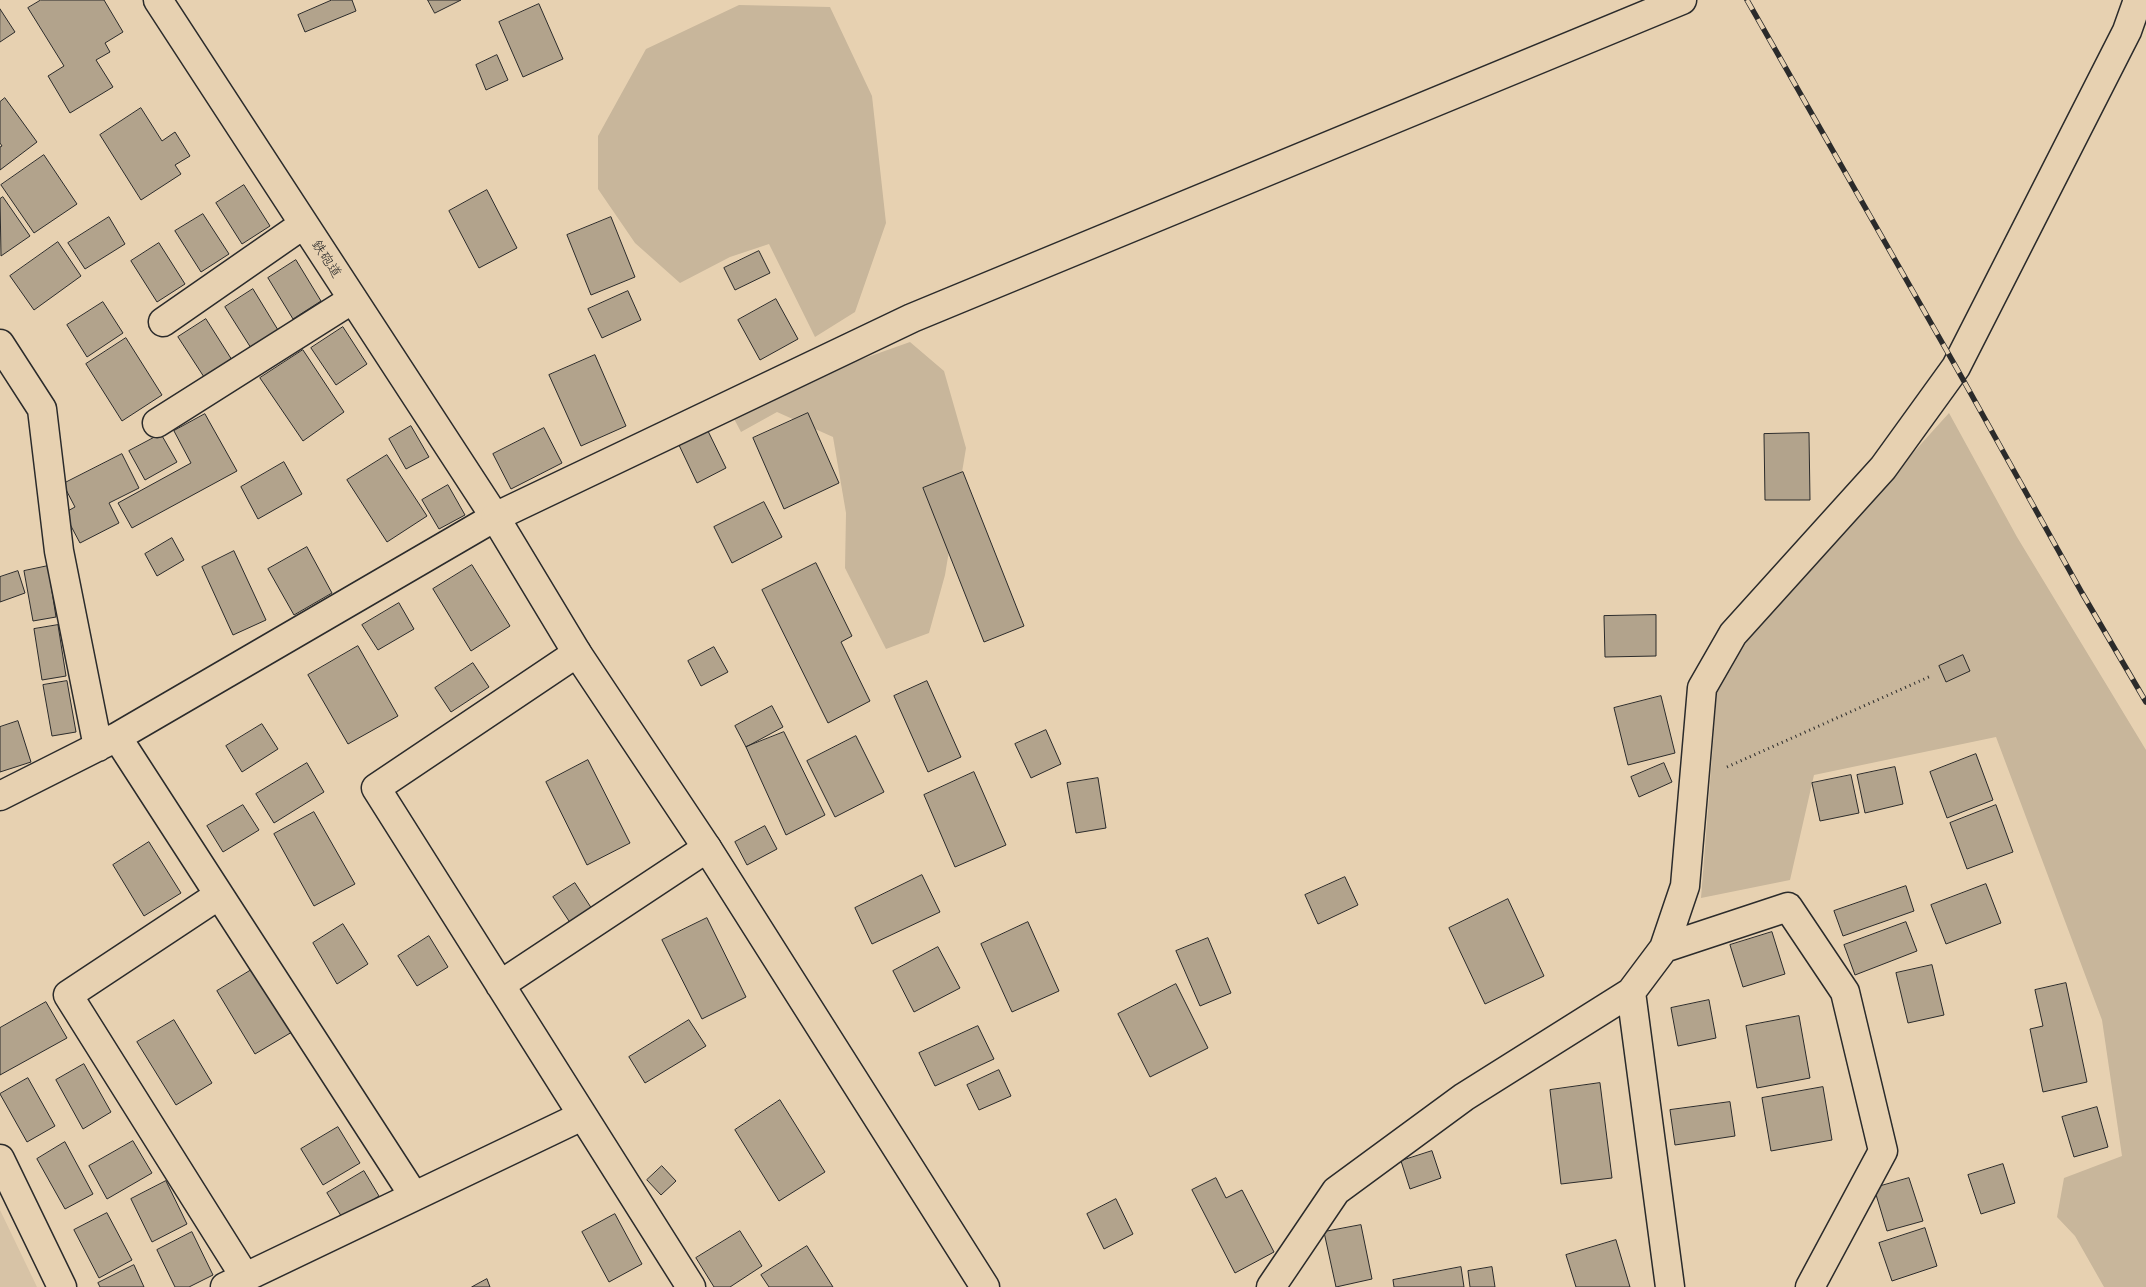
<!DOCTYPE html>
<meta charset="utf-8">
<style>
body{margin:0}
canvas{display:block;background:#e7d1b1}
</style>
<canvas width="2146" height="1287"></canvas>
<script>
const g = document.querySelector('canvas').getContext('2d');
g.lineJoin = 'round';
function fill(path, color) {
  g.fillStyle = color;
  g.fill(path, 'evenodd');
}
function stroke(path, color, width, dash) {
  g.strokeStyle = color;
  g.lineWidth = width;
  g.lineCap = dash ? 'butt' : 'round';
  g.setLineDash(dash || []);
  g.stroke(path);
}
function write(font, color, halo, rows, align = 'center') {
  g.font = font + ' "Patrick Hand","Klee One",sans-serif';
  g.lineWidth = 5;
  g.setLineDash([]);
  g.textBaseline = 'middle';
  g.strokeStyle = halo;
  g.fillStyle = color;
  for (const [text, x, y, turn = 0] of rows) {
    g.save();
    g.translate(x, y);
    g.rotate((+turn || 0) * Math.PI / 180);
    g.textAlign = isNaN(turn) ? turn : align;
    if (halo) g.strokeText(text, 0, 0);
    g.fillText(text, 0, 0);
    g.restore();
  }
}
fill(new Path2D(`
 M 0,1210 L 37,1287 L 0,1287 Z`), '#d7c3a6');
fill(new Path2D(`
 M 739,5 L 830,7 L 872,96 L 886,223 L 855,312 L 815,337 L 769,244 L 730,257 L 680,283 L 635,243 L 598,189 L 598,136 L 646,49 Z
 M 910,342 L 944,371 L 966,448 L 945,575 L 929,633 L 886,649 L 845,568 L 846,513 L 833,437 L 777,412 L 741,432 L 732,415 L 820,374 Z
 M 1949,413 L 2017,537 L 2146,750 L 2146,1287 L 2104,1287 L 2075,1236 L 2057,1217 L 2064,1178 L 2122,1156 L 2102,1020 L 1996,737 L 1814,775 L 1790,880 L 1701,898 L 1717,693 L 1754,629 Z`), '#c8b69b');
const building = new Path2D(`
 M 41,0 L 104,0 L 123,32 L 105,43 L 110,52 L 96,60 L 113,87 L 70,113 L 48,76 L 64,66 L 28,8 Z
 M 332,0 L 352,0 L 356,11 L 305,32 L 298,15 Z
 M 428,0 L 461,0 L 435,13 Z
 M 539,4 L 563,59 L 523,77 L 499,22 Z
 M 0,9 L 15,32 L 0,42 Z
 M 497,55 L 508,80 L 486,90 L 476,65 Z
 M 5,98 L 37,142 L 0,170 L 0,147 L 2,146 L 0,143 L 0,102 Z
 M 141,108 L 162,141 L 175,132 L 190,156 L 175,165 L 181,174 L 141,200 L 100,135 Z
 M 44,155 L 77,204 L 34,233 L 1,185 Z
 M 244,185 L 270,226 L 242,244 L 216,203 Z
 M 487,190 L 517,248 L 479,268 L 449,211 Z
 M 3,197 L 30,236 L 1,256 L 0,199 Z
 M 203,214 L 229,254 L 201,272 L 175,231 Z
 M 109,217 L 125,244 L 85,269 L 68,243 Z
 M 611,217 L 635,277 L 591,295 L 567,235 Z
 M 58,242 L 81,276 L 34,310 L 10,276 Z
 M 159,243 L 185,284 L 157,302 L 131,261 Z
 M 759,251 L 770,273 L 735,290 L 724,268 Z
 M 296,260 L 321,301 L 293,319 L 268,278 Z
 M 253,289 L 278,330 L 251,348 L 225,307 Z
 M 628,291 L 641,320 L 602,338 L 588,309 Z
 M 776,299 L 798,339 L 760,360 L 738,320 Z
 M 103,302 L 123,333 L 87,357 L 67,325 Z
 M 206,319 L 232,360 L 204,377 L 178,337 Z
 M 343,327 L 367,364 L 336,385 L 311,348 Z
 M 126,338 L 162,395 L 122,421 L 86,364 Z
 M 303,350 L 344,412 L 303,441 L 260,378 Z
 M 595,355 L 626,426 L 581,446 L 549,375 Z
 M 808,413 L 839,483 L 784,509 L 753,438 Z
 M 205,414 L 237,471 L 132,528 L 118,503 L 191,463 L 174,431 Z
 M 411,426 L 429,457 L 406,469 L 389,439 Z
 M 544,428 L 562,463 L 511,489 L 493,454 Z
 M 707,429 L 726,468 L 697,483 L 678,443 Z
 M 1809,433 L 1810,500 L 1765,500 L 1764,434 Z
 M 161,434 L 177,462 L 145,480 L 129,451 Z
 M 122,454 L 139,488 L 109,503 L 119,523 L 80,543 L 64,513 L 75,507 L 63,484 Z
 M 387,455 L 427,516 L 387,542 L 347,480 Z
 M 284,462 L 302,494 L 258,519 L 241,487 Z
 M 963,472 L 1024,626 L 984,642 L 923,488 Z
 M 448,485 L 465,515 L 439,529 L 422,500 Z
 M 764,502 L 782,537 L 732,563 L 714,527 Z
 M 172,538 L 184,560 L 157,576 L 145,554 Z
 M 307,547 L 332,593 L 294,615 L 268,569 Z
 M 234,551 L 266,620 L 233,635 L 202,567 Z
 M 816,563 L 852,636 L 841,642 L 870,701 L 828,723 L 762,590 Z
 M 472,565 L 510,626 L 471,651 L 433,589 Z
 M 48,566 L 56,617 L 33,621 L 24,571 Z
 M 18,571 L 25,593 L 0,602 L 0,577 Z
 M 399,603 L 414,629 L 378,650 L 362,625 Z
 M 1656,615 L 1656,656 L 1605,657 L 1604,616 Z
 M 58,625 L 66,676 L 42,680 L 34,629 Z
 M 358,646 L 398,716 L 348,744 L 308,675 Z
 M 714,647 L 728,672 L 701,686 L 688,661 Z
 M 1963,655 L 1970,671 L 1946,682 L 1939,666 Z
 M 473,663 L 489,687 L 451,712 L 435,688 Z
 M 67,681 L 76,732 L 52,736 L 43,685 Z
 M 927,681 L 961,757 L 928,772 L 894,696 Z
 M 1661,696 L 1675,753 L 1628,765 L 1614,708 Z
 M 772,706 L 783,727 L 746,747 L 735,726 Z
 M 18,721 L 31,762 L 0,772 L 0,727 Z
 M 262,724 L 278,749 L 242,772 L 226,746 Z
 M 1046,730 L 1061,764 L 1031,778 L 1015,744 Z
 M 784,732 L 825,815 L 786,835 L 746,747 Z
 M 856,736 L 884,792 L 835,817 L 807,761 Z
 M 1976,754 L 1993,800 L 1947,818 L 1930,772 Z
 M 588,760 L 630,843 L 587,865 L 546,782 Z
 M 307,763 L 324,792 L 274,823 L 256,794 Z
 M 1664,763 L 1672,782 L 1639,797 L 1631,777 Z
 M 1895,767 L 1903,804 L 1865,813 L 1857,775 Z
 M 974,772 L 1006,845 L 955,867 L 924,795 Z
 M 1851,775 L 1859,813 L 1820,821 L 1812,783 Z
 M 1098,778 L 1106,828 L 1076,833 L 1067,783 Z
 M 243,805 L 259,830 L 223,852 L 207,826 Z
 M 1996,805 L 2013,852 L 1967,869 L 1950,823 Z
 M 314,812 L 355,884 L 314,906 L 274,834 Z
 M 765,826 L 777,849 L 747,865 L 735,842 Z
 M 149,842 L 181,893 L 144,916 L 113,865 Z
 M 922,875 L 940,912 L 872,944 L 855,908 Z
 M 1345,877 L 1358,905 L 1318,924 L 1305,895 Z
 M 575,883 L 592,909 L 571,924 L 553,897 Z
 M 1986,884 L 2001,923 L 1946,944 L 1931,905 Z
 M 1906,886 L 1914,911 L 1843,936 L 1834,911 Z
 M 1508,899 L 1544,976 L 1485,1004 L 1449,928 Z
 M 707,918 L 746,997 L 702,1019 L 662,940 Z
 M 1028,922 L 1059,991 L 1012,1012 L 981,944 Z
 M 1906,922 L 1917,951 L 1855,975 L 1844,945 Z
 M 343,924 L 368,964 L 337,984 L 313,943 Z
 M 1772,932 L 1785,974 L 1743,987 L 1730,945 Z
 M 429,936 L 448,967 L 417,986 L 398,956 Z
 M 1208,938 L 1231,993 L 1200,1006 L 1176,951 Z
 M 938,947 L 960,988 L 914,1012 L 893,971 Z
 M 1932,965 L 1944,1015 L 1908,1023 L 1896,973 Z
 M 253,969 L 292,1032 L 255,1054 L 217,991 Z
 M 2066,983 L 2087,1082 L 2043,1092 L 2030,1029 L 2043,1026 L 2035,990 Z
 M 1176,984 L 1208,1048 L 1150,1077 L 1118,1014 Z
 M 1709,1000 L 1716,1038 L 1678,1046 L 1671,1008 Z
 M 46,1002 L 67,1038 L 0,1075 L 0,1028 Z
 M 1799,1016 L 1810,1078 L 1757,1088 L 1746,1026 Z
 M 174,1020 L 212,1083 L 176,1105 L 137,1042 Z
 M 689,1020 L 706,1046 L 645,1083 L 629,1057 Z
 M 978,1026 L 994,1059 L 935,1086 L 919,1053 Z
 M 84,1064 L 111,1112 L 83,1129 L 56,1080 Z
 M 999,1070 L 1011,1096 L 979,1110 L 967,1085 Z
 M 28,1078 L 55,1126 L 27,1142 L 0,1094 Z
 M 1600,1083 L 1612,1178 L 1561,1184 L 1550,1090 Z
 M 1823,1087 L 1832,1140 L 1771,1151 L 1762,1098 Z
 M 780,1100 L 825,1172 L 779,1201 L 735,1130 Z
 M 1730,1102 L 1735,1136 L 1675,1145 L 1670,1110 Z
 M 2097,1107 L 2108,1147 L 2074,1157 L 2062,1117 Z
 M 338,1127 L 360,1163 L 323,1185 L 301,1149 Z
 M 133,1141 L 152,1173 L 107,1199 L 89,1166 Z
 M 65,1142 L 93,1194 L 65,1209 L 37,1159 Z
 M 1432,1151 L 1441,1178 L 1410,1189 L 1401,1161 Z
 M 2003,1164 L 2015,1203 L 1981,1214 L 1968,1175 Z
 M 662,1166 L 676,1181 L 661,1195 L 647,1180 Z
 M 364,1171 L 379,1196 L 343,1219 L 327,1193 Z
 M 1216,1178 L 1226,1198 L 1242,1190 L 1274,1252 L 1235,1273 L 1192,1190 Z
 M 1909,1178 L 1923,1221 L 1887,1231 L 1874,1188 Z
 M 166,1181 L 187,1224 L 152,1242 L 131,1199 Z
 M 1116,1199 L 1133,1234 L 1104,1249 L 1087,1214 Z
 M 107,1213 L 132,1260 L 99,1278 L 74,1230 Z
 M 615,1214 L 642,1264 L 609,1282 L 582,1232 Z
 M 1361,1225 L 1372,1279 L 1336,1287 L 1324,1232 Z
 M 1925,1228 L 1937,1266 L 1892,1281 L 1879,1243 Z
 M 740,1231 L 762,1266 L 730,1287 L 714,1287 L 696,1258 Z
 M 192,1232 L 213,1275 L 189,1287 L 175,1287 L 157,1250 Z
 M 1616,1240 L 1630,1287 L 1576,1287 L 1566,1255 Z
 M 807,1246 L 833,1287 L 769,1287 L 761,1275 Z
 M 134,1265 L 144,1287 L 100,1287 L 98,1283 Z
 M 1461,1267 L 1464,1287 L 1394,1287 L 1393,1280 Z
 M 1492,1267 L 1495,1287 L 1470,1287 L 1468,1271 Z
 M 487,1279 L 490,1287 L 472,1287 Z`);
fill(building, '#b2a38c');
stroke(building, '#2b2b2b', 1);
const street = new Path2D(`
 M 158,0 L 495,517
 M 163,322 L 304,224
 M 0,344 L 42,409 L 59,551 L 98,747
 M 157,423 L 353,299
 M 577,653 L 376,788 L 691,1287
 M 117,737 L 414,1196
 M 0,796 L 117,737 L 495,517 L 912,318 L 1682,0
 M 219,895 L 68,995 L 245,1277
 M 1664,948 L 1788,907 L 1845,992 L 1883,1151 L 1810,1287
 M 500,985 L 707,848
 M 1631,992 L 1670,1287
 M 0,1159 L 62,1287
 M 225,1287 L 582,1116
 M 1271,1287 L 1336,1191 L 1464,1097 L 1631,992 L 1664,948 L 1685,886 L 1702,688 L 1733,634 L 1883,468 L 1956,367 L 2127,31 L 2138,0`);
const secondary = new Path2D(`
 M 495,517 L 577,653 L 707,848 L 985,1287`);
stroke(street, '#2b2b2b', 31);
stroke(secondary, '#2b2b2b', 31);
stroke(new Path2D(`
 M 1727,767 L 1931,676`), '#2b2b2b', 3, [1, 4]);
stroke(street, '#e7d1b1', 28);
stroke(secondary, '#e7d1b1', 28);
const rail = new Path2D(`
 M 1747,0 L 1956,367 L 2082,593 L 2146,702`);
stroke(rail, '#2b2b2b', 5.5);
stroke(rail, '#e7d1b1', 4, [11]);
write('14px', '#2b2b2b', '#e7d1b1', [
 ["鉄砲道",326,259,57]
]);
</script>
